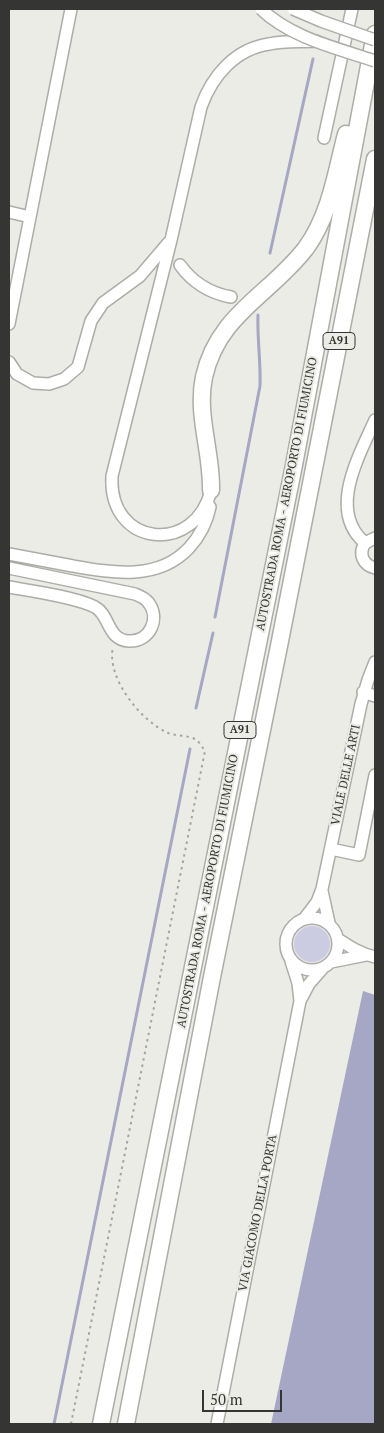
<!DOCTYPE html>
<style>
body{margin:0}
#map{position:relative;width:384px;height:1433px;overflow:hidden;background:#ebece6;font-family:"PT Serif",serif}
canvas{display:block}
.frame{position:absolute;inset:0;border:10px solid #353533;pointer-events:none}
.scale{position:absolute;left:202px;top:1390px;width:80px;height:22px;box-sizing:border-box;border:2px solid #353533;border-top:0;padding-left:6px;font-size:15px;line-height:18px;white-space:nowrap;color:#353533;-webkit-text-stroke:4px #ebece6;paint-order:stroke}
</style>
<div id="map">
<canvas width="384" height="1433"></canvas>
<div class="frame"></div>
<div class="scale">50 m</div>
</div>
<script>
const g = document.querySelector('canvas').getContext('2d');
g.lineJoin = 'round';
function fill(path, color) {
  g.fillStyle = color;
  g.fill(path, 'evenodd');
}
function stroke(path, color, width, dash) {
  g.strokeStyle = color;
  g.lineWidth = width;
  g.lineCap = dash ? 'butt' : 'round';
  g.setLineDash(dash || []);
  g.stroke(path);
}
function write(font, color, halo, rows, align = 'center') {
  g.font = font + ' "PT Serif",serif';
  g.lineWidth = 4;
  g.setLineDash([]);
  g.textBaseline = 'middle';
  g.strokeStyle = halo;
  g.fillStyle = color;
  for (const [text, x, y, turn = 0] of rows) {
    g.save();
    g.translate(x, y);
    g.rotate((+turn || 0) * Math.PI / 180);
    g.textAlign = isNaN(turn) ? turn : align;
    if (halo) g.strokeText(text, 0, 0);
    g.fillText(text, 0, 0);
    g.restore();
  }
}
fill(new Path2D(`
 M294 944a18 18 0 1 1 36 0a18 18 0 1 1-36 0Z`), '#cbcbe1');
fill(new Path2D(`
 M 363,991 L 375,995 L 375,1424 L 271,1424 Z`), '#a6a6c5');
stroke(new Path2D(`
 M 270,253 L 313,59
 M 215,617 L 260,386 C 261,362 257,339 258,315
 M 196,708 L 213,633
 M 54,1424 L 190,749`), '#a6a6c5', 3);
const minor = new Path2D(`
 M 324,138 L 352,9
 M 9,212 L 30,217
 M 180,265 C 193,283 209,293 231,297
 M 9,324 L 71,9
 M 9,362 L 17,374 L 33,383 L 49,384 L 64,379 L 78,367 L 91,321 L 103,303 L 140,276 L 169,242
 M 211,490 C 196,555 108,548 112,476 L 171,240 L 201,107 C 212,76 235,49 269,44 C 284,41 300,42 316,41
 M 375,538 L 365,543 C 358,554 363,565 375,568
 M 365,543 C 327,511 359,456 375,420
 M 9,554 C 30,558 52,562 73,566 C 113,573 158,581 189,548 C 200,536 207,522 210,507
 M 9,568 L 135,594 C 140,596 145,598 148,602 C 161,618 150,642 129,641 C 107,640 110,615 95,607 C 75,597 32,591 9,587
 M 363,692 L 375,696
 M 331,849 L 359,855 L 375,775
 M 322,891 L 329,923
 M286 944a26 26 0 1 1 52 0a26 26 0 1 1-52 0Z
 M 304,919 L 317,902 L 322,889 L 361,704 L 368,680 L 375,662
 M 338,939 C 350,947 361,954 375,957
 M 291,961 L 298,983 L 300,1001
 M 331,962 L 366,955
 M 217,1424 L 300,1001 L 309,984 L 323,968`);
const highway = new Path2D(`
 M 211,490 C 212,452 196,415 204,377 C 218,314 270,295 306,248 C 330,215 336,173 346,134
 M 101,1424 L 294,465 L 375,34
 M 126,1424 L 212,977 L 280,641 L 375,159`);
stroke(minor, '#acada7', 14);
stroke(highway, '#acada7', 19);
stroke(new Path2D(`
 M 71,1424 L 205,751 C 202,747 199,741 195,739 C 187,735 176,736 168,733 C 141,721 106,678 113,647`), '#a4a5a0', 2, [2.5, 4]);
stroke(minor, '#fff', 11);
stroke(highway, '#fff', 16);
const minorBridge = new Path2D(`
 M 261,9 C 291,38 337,48 375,61
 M 293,9 L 321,21 L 375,40`);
stroke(minorBridge, '#acada7', 14, []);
stroke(minorBridge, '#fff', 11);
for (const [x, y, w] of [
 [339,341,32],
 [240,730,32]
]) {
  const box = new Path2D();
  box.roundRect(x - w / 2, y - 8.5, w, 17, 4);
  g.fillStyle = '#ebece6';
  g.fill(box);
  stroke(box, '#353533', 1);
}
write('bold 11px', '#353533', null, [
 ["A91",339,341],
 ["A91",240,730]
]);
write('12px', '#353533', '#ebece6', [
 ["AUTOSTRADA ROMA - AEROPORTO DI FIUMICINO",287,494,-79],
 ["VIALE DELLE ARTI",346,775,-78],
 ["AUTOSTRADA ROMA - AEROPORTO DI FIUMICINO",208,891,-79],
 ["VIA GIACOMO DELLA PORTA",258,1213,-79]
]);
</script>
